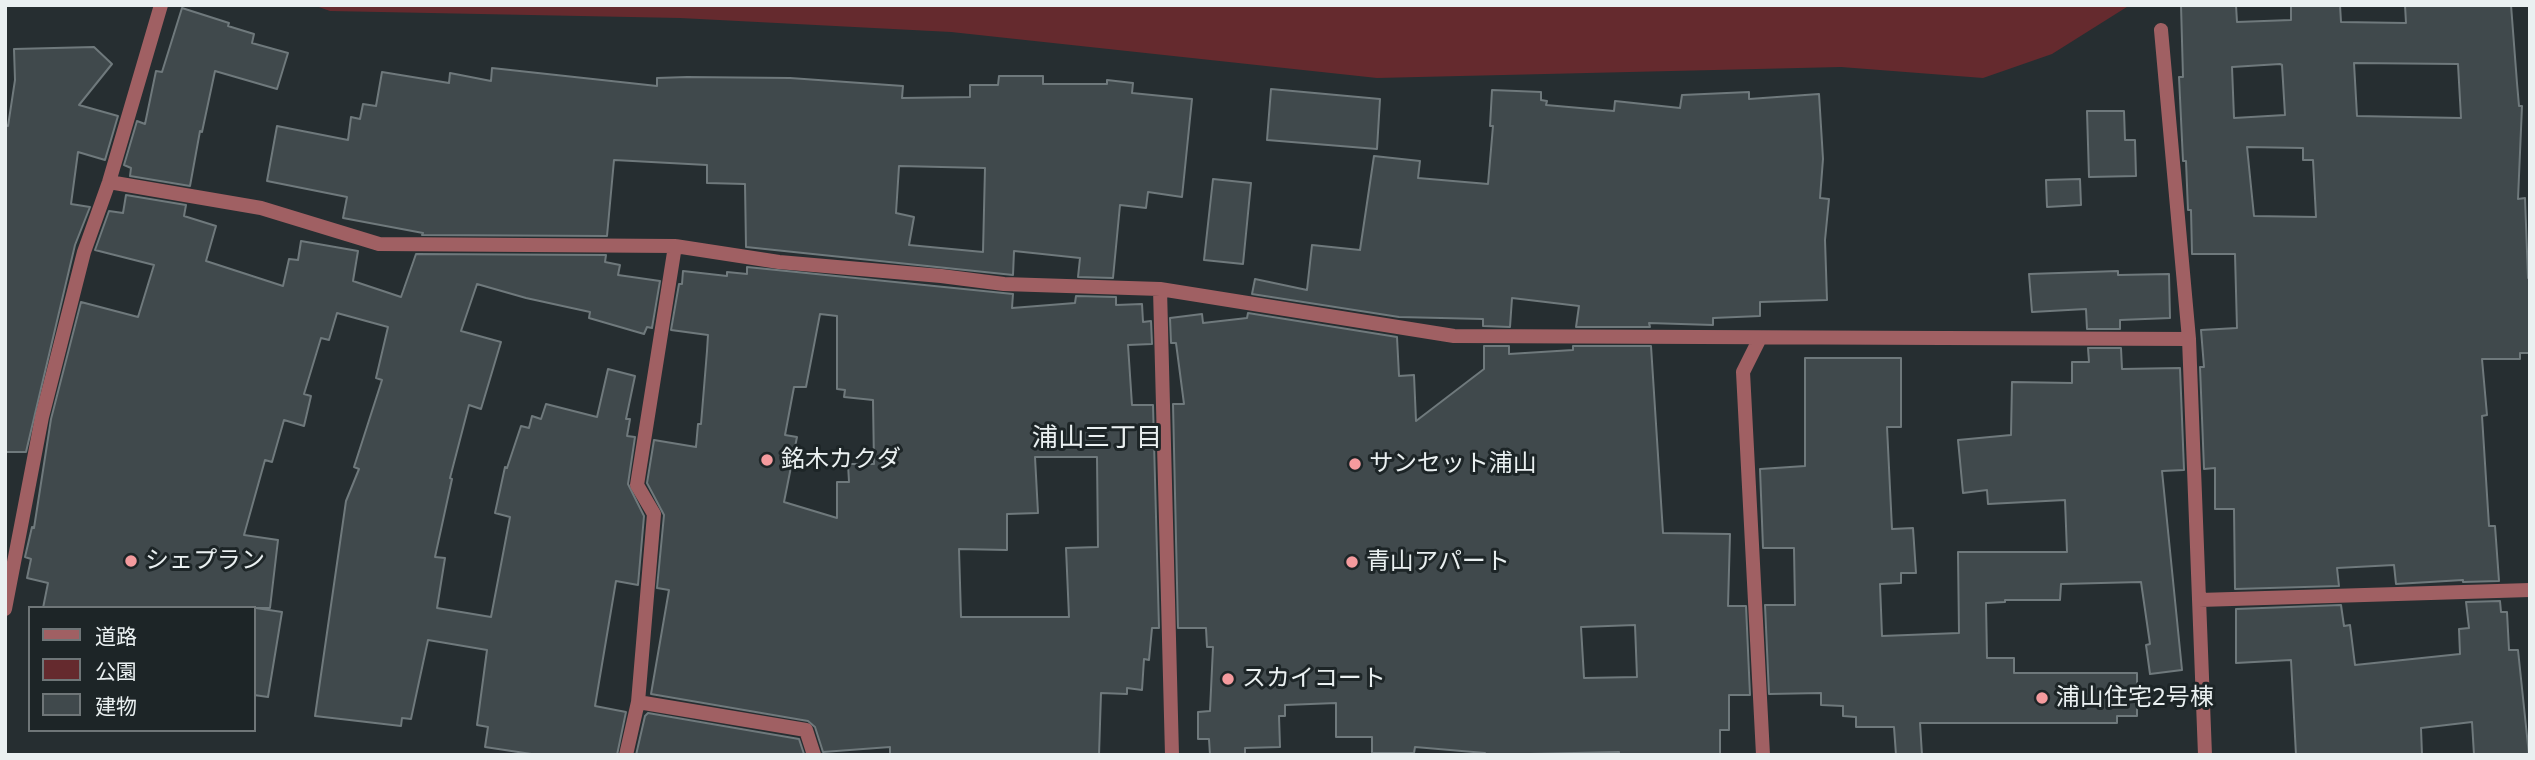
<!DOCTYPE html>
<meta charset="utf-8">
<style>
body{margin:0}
#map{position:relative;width:2535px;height:760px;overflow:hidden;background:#262e31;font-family:"Noto Sans","Noto Sans JP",sans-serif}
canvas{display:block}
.frame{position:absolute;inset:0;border:7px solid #eaf0f1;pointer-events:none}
.legend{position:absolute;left:28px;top:606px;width:228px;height:126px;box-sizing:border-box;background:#1d2527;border:2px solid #6f7678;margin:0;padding:9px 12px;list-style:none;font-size:21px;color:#eaf0f1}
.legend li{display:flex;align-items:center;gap:14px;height:35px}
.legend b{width:35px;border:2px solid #6f7678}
</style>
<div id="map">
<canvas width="2535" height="760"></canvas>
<div class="frame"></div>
<ul class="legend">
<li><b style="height:9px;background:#a06063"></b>道路</li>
<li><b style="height:19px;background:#652a2e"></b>公園</li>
<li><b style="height:19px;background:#40494c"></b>建物</li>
</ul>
</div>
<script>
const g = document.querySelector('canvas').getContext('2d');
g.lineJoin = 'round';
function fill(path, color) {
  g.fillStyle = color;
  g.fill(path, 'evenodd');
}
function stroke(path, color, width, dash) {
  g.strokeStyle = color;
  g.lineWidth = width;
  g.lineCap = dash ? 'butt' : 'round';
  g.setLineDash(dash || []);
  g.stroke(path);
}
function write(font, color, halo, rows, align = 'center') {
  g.font = font + ' "Noto Sans","Noto Sans JP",sans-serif';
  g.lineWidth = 6;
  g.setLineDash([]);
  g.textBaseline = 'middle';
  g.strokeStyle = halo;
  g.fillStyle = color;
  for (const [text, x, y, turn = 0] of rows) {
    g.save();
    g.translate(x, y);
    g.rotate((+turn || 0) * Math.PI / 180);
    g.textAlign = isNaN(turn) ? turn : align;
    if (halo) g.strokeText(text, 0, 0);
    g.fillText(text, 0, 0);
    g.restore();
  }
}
fill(new Path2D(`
 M 313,5 L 2130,5 L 2052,54 L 1983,78 L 1841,67 L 1377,78 L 951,32 L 680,18 L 330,11 Z`), '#652a2e');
const building = new Path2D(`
 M 2181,5 L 2236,5 L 2237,22 L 2291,20 L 2291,5 L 2340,5 L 2341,22 L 2406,23 L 2405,5 L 2511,5 L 2517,83 L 2519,106 L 2522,106 L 2518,199 L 2525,198 L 2528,278 L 2530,278 L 2530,353 L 2520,353 L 2520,359 L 2482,359 L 2487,415 L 2482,416 L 2489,526 L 2495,526 L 2499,581 L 2463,582 L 2463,580 L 2396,584 L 2394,565 L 2337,568 L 2339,586 L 2235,589 L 2234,509 L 2215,509 L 2215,468 L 2204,469 L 2200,367 L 2204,367 L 2201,330 L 2237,328 L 2235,254 L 2192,254 L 2191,210 L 2188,210 L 2186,161 L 2183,161 L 2179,77 L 2183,77 ZM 2354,63 L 2458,64 L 2461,118 L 2357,116 ZM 2280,64 L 2282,65 L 2285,115 L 2234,118 L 2232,67 ZM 2247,147 L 2303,148 L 2303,160 L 2313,160 L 2316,217 L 2254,216 Z
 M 182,8 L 229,23 L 228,26 L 254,34 L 252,43 L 288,53 L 277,89 L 215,71 L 202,132 L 200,131 L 190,186 L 130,176 L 131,168 L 124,165 L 137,121 L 145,124 L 156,71 L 162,72 Z
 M 94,47 L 112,64 L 79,105 L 118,116 L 105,160 L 78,152 L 71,204 L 90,207 L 75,245 L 26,452 L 5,452 L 5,125 L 8,126 L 15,80 L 14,49 Z
 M 492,68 L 657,86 L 657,78 L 687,77 L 790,78 L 903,86 L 902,98 L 970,97 L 970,85 L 998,85 L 999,76 L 1043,76 L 1043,84 L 1107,84 L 1107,80 L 1133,83 L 1132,93 L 1192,99 L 1182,197 L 1148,192 L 1146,208 L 1120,205 L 1113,278 L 1078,277 L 1080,258 L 1014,251 L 1013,275 L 746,247 L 745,184 L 707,183 L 707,165 L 614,160 L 607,236 L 422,235 L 423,233 L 343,218 L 347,197 L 267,181 L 277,126 L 348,140 L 351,117 L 360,119 L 363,104 L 376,106 L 382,72 L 449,83 L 450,73 L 491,81 ZM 899,166 L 985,168 L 983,252 L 909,245 L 914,217 L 896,213 Z
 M 1271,89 L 1380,99 L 1377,149 L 1267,140 Z
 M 1492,90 L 1541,92 L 1541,100 L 1547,101 L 1546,105 L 1614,111 L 1615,101 L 1680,108 L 1682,95 L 1749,92 L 1749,99 L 1819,94 L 1823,159 L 1820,198 L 1829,199 L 1825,240 L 1827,300 L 1760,302 L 1760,316 L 1713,318 L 1713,325 L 1649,323 L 1650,327 L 1576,327 L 1579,306 L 1512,298 L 1510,327 L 1483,326 L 1483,319 L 1399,317 L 1252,294 L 1255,279 L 1307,290 L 1312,245 L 1360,250 L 1374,156 L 1420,161 L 1418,178 L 1488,184 L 1493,126 L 1490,126 Z
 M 2087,111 L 2124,111 L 2125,140 L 2135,140 L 2136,176 L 2089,177 Z
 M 1213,179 L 1251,183 L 1243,264 L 1204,260 Z
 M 2080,179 L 2081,205 L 2047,207 L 2046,180 Z
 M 126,195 L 186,205 L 184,216 L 216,226 L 206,261 L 283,286 L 289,259 L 298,260 L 301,241 L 358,251 L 353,281 L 401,297 L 416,254 L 606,255 L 605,262 L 620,265 L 618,275 L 660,281 L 652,328 L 647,327 L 644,334 L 589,318 L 590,312 L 526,298 L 477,284 L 461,331 L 501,342 L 481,409 L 469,405 L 450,478 L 452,479 L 435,557 L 445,558 L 437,608 L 491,617 L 510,517 L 495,513 L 505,467 L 507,468 L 521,426 L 529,428 L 532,416 L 541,419 L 546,404 L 597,417 L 608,369 L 635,376 L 626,419 L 630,419 L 627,436 L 635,437 L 628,484 L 644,516 L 638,585 L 616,581 L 595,706 L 626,712 L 617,755 L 538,755 L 485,747 L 488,727 L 477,725 L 487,650 L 428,640 L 411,719 L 402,718 L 401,726 L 315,716 L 346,501 L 359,469 L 354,467 L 382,380 L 376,378 L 388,327 L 337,313 L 329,340 L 321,338 L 304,394 L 311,396 L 304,426 L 284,420 L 272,462 L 265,460 L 244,535 L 278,540 L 270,608 L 256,608 L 282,612 L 268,697 L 254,695 L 254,608 L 43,608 L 48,583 L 27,578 L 31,559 L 25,557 L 32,527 L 34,528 L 51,419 L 81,302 L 138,317 L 154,265 L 95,250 L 109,211 L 123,213 Z
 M 747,267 L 1013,294 L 1012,308 L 1075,303 L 1076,296 L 1116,297 L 1116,305 L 1142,304 L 1143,322 L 1151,321 L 1152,344 L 1128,345 L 1132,405 L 1153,405 L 1159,628 L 1152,628 L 1149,660 L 1144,659 L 1142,690 L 1127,688 L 1127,694 L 1101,693 L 1099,755 L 890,755 L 890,747 L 823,752 L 815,727 L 808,721 L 651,694 L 669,590 L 657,588 L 664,515 L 647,483 L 654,440 L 696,447 L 698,424 L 701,424 L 707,351 L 708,335 L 671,330 L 679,284 L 682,284 L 683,271 L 727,276 L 727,272 L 747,274 ZM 820,314 L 837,316 L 837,389 L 845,390 L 844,397 L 873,400 L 874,464 L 848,464 L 849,482 L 837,482 L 837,518 L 784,502 L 797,437 L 785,435 L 794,387 L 806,387 ZM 1035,457 L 1097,457 L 1098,547 L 1066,548 L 1069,617 L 961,617 L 959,549 L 1007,550 L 1007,514 L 1038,513 Z
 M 2118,271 L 2118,275 L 2169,274 L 2170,318 L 2120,320 L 2120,329 L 2087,329 L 2086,309 L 2032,312 L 2029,274 Z
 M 1248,313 L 1397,337 L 1399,376 L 1414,375 L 1416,421 L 1484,369 L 1484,346 L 1509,346 L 1509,354 L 1573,350 L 1573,346 L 1651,346 L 1663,533 L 1730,534 L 1728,606 L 1746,606 L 1750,695 L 1729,695 L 1729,730 L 1720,730 L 1720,755 L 1619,755 L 1619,752 L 1485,755 L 1485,753 L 1415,747 L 1414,753 L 1372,753 L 1372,737 L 1336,737 L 1336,703 L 1285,705 L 1285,716 L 1279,716 L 1280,747 L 1245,748 L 1245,755 L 1210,755 L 1209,739 L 1198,739 L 1198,712 L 1210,711 L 1213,647 L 1207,647 L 1206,628 L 1178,628 L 1173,404 L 1184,404 L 1176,343 L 1171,343 L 1170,318 L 1202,314 L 1203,323 L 1247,318 ZM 1635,625 L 1637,677 L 1584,678 L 1581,627 Z
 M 2088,348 L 2121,348 L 2122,369 L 2180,368 L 2184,470 L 2162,471 L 2182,670 L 2150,674 L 2146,645 L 2150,644 L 2141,582 L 2061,584 L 2060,600 L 2005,600 L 2005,602 L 1986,603 L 1987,658 L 2014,658 L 2014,673 L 2137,673 L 2137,716 L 2117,716 L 2117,723 L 1920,723 L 1922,755 L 1896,755 L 1894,727 L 1856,727 L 1856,717 L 1843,716 L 1843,706 L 1821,705 L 1821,693 L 1769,694 L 1765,605 L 1795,605 L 1794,548 L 1763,548 L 1760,469 L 1805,466 L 1805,358 L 1901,358 L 1901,427 L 1887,427 L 1892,529 L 1913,528 L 1916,573 L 1901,573 L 1901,583 L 1880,584 L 1882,636 L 1959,633 L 1958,552 L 2067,552 L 2065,500 L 1988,504 L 1987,490 L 1963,493 L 1958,440 L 2011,435 L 2012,382 L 2072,383 L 2072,362 L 2089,362 Z
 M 2500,601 L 2501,612 L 2507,612 L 2509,650 L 2518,650 L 2529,755 L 2474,755 L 2472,722 L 2421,728 L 2422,755 L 2296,755 L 2291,660 L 2236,663 L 2236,609 L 2341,605 L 2344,626 L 2350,625 L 2355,665 L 2460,654 L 2459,629 L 2469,628 L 2466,602 Z
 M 648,713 L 799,739 L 804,754 L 636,755 L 645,716 Z`);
fill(building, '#40494c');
stroke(building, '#6f797c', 2);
stroke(new Path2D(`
 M 2161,30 L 2189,339 L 2205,755
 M 109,182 L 261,208 L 379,244 L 675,246 L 779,262 L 941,276 L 1004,284 L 1160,289 L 1454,336 L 2189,339
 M 1160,289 L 1172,755
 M 1760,338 L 1743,372 L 1763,755
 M 2199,600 L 2530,590
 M 5,609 L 42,417 L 84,252 L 109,182 L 161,5
 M 638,702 L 806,730 L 814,755
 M 626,755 L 638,702 L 654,514 L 637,485 L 675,246`), '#a06063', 14);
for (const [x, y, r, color] of [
 [767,460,7,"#f59b9e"],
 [1355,464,7,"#f59b9e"],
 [131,561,7,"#f59b9e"],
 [1352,562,7,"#f59b9e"],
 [1228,679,7,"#f59b9e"],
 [2042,698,7,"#f59b9e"]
]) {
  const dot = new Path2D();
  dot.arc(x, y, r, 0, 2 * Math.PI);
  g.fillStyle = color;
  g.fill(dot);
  stroke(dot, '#1d2527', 2.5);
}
write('24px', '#eaf0f1', '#1d2527', [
 ["銘木カクダ",781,460],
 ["サンセット浦山",1369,464],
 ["シェプラン",145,561],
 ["青山アパート",1366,562],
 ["スカイコート",1242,679],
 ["浦山住宅2号棟",2056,698]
], 'left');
write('26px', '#eaf0f1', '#1d2527', [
 ["浦山三丁目",1097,439]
]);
</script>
